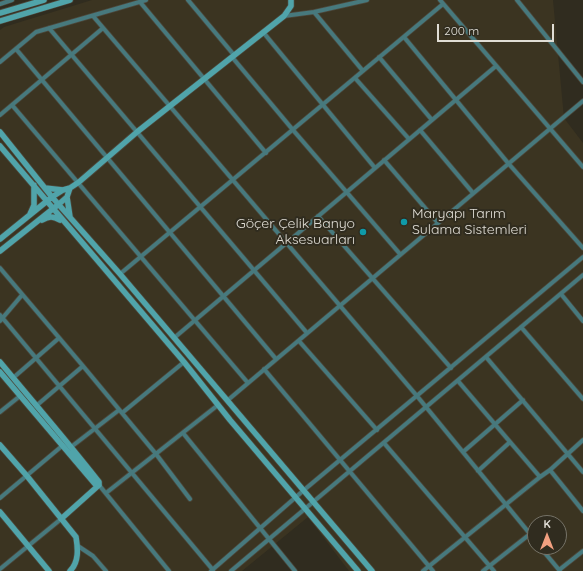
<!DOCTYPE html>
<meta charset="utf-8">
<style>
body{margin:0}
#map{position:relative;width:583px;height:571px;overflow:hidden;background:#302c1f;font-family:Quicksand,sans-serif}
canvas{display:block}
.north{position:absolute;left:527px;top:515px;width:40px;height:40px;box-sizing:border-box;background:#302c1f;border:1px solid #767368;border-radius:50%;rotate:0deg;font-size:11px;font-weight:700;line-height:16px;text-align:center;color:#e0ddd5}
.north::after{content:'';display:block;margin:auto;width:14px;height:18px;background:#f2a080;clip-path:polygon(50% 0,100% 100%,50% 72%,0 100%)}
.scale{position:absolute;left:437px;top:24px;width:117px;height:18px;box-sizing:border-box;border:2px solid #e0ddd5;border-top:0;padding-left:5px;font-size:12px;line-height:14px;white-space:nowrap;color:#e0ddd5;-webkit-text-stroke:3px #302c1f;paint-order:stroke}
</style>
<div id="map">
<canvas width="583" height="571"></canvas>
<div class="north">K</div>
<div class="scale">200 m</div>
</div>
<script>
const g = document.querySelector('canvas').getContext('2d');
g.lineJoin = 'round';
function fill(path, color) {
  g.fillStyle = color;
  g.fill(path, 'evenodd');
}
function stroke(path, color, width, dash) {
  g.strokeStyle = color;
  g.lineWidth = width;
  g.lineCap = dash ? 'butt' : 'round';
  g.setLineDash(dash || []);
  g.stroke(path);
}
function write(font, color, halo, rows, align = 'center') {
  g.font = font + ' Quicksand,sans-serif';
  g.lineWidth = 4;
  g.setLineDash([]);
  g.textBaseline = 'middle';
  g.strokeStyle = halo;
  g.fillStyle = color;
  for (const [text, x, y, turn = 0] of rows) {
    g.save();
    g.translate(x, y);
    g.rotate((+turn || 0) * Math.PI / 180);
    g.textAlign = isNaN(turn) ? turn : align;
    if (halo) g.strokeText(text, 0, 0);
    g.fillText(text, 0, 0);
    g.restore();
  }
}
fill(new Path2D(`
 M 92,0 L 553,0 L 564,118 L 583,143 L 583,571 L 349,571 L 308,517 L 242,571 L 0,571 L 0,30 L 4,27 ZM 535,523 L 559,523 L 559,547 L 535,547 Z`), '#3b3421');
const street = new Path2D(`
 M 188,0 L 234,55
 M 440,0 L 583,167
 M 517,0 L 583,82
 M 140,2 L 266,153
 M 0,4 L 12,0
 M 314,12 L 363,71
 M 93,16 L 417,396 L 535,540
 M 284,16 L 314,12 L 367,0
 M 49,28 L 307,333
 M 263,32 L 375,168
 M 404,37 L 508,163 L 583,248
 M 16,49 L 276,359
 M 232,57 L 293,130 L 400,254
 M 379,57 L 432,120
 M 0,62 L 36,32 L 146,0
 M 355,78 L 409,139
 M 12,105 L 248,383
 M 0,115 L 103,28
 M 420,130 L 473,193
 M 384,160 L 438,223
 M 318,216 L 451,368
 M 0,268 L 83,366 L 156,454 L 190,499
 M 120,274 L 443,4
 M 561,294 L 583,321
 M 0,315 L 213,570
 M 0,321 L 22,295
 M 521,327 L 583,399
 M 174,338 L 496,66
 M 299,341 L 377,430
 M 486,357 L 583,472
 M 264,369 L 433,571
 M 13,378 L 59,338
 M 458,381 L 540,477
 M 228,400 L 583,101
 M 36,406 L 83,366
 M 0,412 L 20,396
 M 122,413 L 184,362
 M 183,433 L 295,571
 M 384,443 L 494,571
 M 71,447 L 119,410
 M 463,452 L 523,400
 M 550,470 L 583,511
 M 478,471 L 510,442
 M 99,485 L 169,571
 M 106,493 L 218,405
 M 0,498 L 62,446 L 64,446
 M 78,546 L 93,556 L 106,571
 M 540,547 L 560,571
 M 0,569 L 61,519
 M 559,570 L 583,551
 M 211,571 L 304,490 L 583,257
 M 231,571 L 583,275
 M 423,571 L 540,477 L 550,470 L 583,440
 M 483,571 L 530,534`);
const secondary = new Path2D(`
 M 0,13 L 44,0
 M 0,21 L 70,0
 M 0,132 L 52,197 L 120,274 L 372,571
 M 0,146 L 184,362 L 230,420 L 358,571
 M 45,188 L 63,190
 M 67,197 L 70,217
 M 30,214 L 34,205 L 34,185
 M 42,220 C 49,216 53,216 60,220
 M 0,239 L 52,197 L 63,190 L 70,188 L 79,182 L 137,132 L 284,16 L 291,6 L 291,0
 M 0,251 L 59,204 L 67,197 L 70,188
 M 0,362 C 33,402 67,441 99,482 L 99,485
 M 0,372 L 95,484 L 99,485
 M 0,445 L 27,476 L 76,537 C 78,549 79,562 70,571
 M 0,512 L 49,571
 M 61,519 L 99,485`);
stroke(street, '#4c483c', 5.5);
stroke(secondary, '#4c483c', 7);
stroke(street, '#47797d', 4);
stroke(secondary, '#50a4aa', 5.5);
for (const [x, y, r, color] of [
 [404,222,4,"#0f9aa8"],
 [363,232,4,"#0f9aa8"]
]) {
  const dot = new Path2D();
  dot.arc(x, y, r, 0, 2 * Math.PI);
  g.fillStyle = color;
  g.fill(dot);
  stroke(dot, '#302c1f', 1.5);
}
write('14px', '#e0ddd5', '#302c1f', [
 ["Maryapı Tarım",412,214],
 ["Sulama Sistemleri",412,230],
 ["Göçer Çelik Banyo",355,224,"right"],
 ["Aksesuarları",355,240,"right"]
], 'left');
</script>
